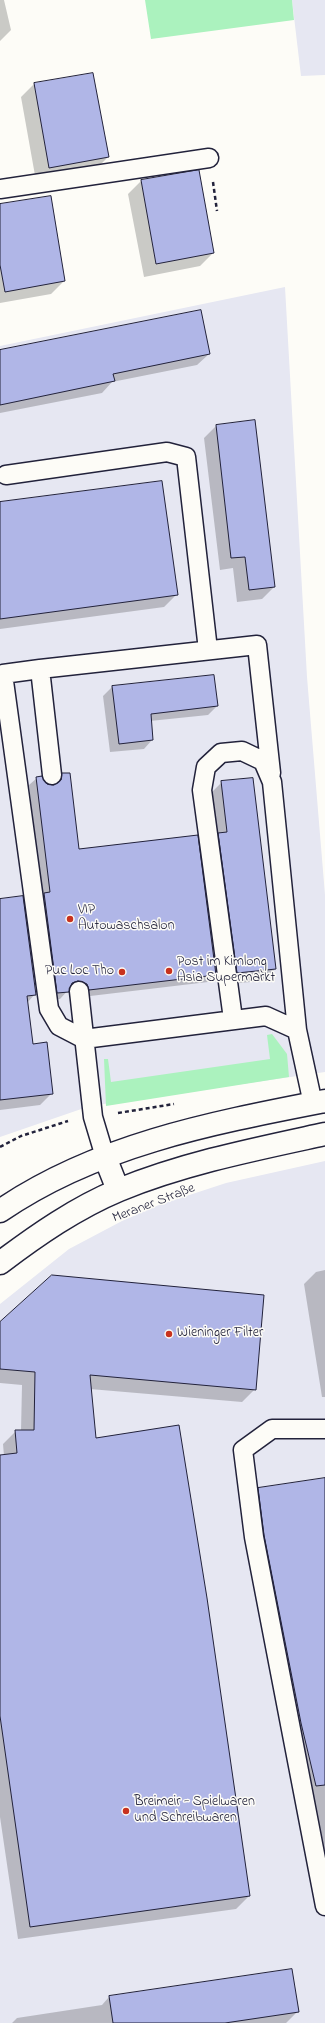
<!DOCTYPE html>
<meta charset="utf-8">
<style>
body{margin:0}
canvas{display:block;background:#fdfcf7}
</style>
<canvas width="325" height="2023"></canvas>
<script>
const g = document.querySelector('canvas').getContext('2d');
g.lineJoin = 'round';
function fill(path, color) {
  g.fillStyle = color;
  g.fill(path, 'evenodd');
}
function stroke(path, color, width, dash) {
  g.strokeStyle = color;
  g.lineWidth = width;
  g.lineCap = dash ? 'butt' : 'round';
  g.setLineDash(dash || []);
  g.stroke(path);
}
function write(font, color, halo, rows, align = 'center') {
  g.font = font + ' "Indie Flower",sans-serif';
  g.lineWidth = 3;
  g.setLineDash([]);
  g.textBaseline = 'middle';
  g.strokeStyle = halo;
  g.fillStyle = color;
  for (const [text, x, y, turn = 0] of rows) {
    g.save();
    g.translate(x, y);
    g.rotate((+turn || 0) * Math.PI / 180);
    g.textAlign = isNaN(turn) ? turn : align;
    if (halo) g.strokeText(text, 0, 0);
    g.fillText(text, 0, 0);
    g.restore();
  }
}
fill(new Path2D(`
 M 292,0 L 325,0 L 325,75 L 301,76 Z
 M 285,287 L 307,677 L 325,895 L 325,1072 L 90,1106 L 0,1137 L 0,346 Z
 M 325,1161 L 325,2023 L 0,2023 L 0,1304 L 69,1249 L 122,1221 L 159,1205 L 226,1183 Z`), '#e6e7f2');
fill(new Path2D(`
 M 145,0 L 292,0 L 294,20 L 151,39 Z
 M 272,1034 L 287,1054 L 289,1077 L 106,1106 L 104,1059 L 108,1059 L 111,1082 L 270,1059 L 267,1035 Z`), '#abf2be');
fill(new Path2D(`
 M 0,0 L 4,0 L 11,30 L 0,41 Z
 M 92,74 L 108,157 L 95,170 L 36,181 L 21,97 L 34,84 Z
 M 141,181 L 213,253 L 200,266 L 144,277 L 128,194 Z
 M 0,205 L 64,281 L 51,294 L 0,303 Z
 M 0,351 L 209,354 L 197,365 L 112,382 L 102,393 L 0,413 Z
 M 216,426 L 274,587 L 262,599 L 237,602 L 233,568 L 220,570 L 204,438 Z
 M 0,503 L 177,594 L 164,607 L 0,629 Z
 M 112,687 L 217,706 L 208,715 L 150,721 L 152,740 L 144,749 L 110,752 L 103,696 Z
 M 63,774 L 78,850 L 215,974 L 208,982 L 82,997 L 80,992 L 70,988 L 60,999 L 50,1000 L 42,896 L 29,785 L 37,778 L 47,785 L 55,786 L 55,782 Z
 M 222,782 L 275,969 L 263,981 L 226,984 L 210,794 Z
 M 0,900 L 35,994 L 27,1003 L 32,1045 L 52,1093 L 40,1105 L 0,1110 Z
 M 325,1270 L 325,1397 L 322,1397 L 304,1284 L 316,1272 Z
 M 0,1324 L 255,1389 L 242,1402 L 90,1389 L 95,1439 L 249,1896 L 236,1909 L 18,1939 L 0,1817 L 0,1456 L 4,1456 L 3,1444 L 16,1431 L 21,1431 L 22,1385 L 0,1383 Z
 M 325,1479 L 325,1885 L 246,1502 L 259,1489 Z
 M 109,1997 L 298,2011 L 286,2023 L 12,2023 L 17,2018 L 102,2005 Z`), '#0003');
const building = new Path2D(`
 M 93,73 L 109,157 L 49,168 L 34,83 Z
 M 199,170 L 214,253 L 156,264 L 141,180 Z
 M 51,196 L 65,281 L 5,292 L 0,265 L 0,204 Z
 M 201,310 L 210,354 L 113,374 L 115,381 L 0,405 L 0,350 Z
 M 255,420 L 275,587 L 249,590 L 245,557 L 231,558 L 216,425 Z
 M 162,481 L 178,595 L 0,619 L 0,502 Z
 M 214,675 L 218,706 L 151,714 L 153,740 L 119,744 L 112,686 Z
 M 62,773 L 70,773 L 79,849 L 198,835 L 216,975 L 89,990 L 87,984 L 78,981 L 72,983 L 69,992 L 57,993 L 44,893 L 50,892 L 36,777 L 42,776 L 47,784 L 54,785 L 61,780 Z
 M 253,778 L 276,969 L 237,973 L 218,833 L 227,832 L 221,781 Z
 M 23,896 L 36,995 L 27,996 L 33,1044 L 47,1042 L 53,1094 L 0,1100 L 0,899 Z
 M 52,1275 L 264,1295 L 256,1390 L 90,1375 L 96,1438 L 179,1425 L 207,1598 L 250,1896 L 30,1927 L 0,1716 L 0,1455 L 17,1453 L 15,1430 L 34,1430 L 35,1372 L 0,1369 L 0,1322 Z
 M 325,1478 L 325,1785 L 316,1786 L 301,1723 L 264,1535 L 258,1488 Z
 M 292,1969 L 299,2012 L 225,2023 L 113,2023 L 109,1996 Z`);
fill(building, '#b0b6e7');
stroke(building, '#22223b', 1);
const service = new Path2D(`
 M 0,189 L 209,158
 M 6,475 L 167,452 L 186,457 L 208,650
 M 40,669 L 3,674 L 49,1009 L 59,1026 L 84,1039 L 266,1016 L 297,1030 L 313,1104
 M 52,775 L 40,669 L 257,645 L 271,773
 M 79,991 L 93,1117 L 105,1157
 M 233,1019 L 202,790 L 206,767 L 221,753 L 242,751 L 263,761 L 272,782 L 297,1030
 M 325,1429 L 272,1429 L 243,1450 L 254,1537 L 325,1906`);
const secondary = new Path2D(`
 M 105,1157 L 118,1190
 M 0,1211 C 96,1145 212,1123 325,1101
 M 0,1263 C 37,1235 76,1208 119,1190 C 185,1163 256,1149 325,1134`);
stroke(service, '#22223b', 21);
stroke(secondary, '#22223b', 25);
stroke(new Path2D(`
 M 213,182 L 217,211
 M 118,1113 L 174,1104
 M 0,1147 L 21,1136 L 68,1121`), '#22223b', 2.5, [4, 3]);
stroke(service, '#fdfcf7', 18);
stroke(secondary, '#fdfcf7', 22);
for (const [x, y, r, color] of [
 [70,919,4,"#c8321e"],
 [169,971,4,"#c8321e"],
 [122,972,4,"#c8321e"],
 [169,1334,4,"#c8321e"],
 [126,1811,4,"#c8321e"]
]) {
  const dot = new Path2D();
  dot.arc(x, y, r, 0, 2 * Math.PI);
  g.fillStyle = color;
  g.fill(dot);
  stroke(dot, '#fdfcf7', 1.5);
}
write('14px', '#22223b', '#fdfcf7', [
 ["VIP",78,911],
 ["Autowaschsalon",78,927],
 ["Post im Kimlong",177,963],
 ["Asia Supermarkt",177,979],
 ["Puc Loc Tho",114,972,"right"],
 ["Wieninger Filter",177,1334],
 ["Breimeir - Spielwaren",134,1803],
 ["und Schreibwaren",134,1819]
], 'left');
write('14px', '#22223b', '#fdfcf7', [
 ["Meraner Straße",154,1204,-21]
]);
</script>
